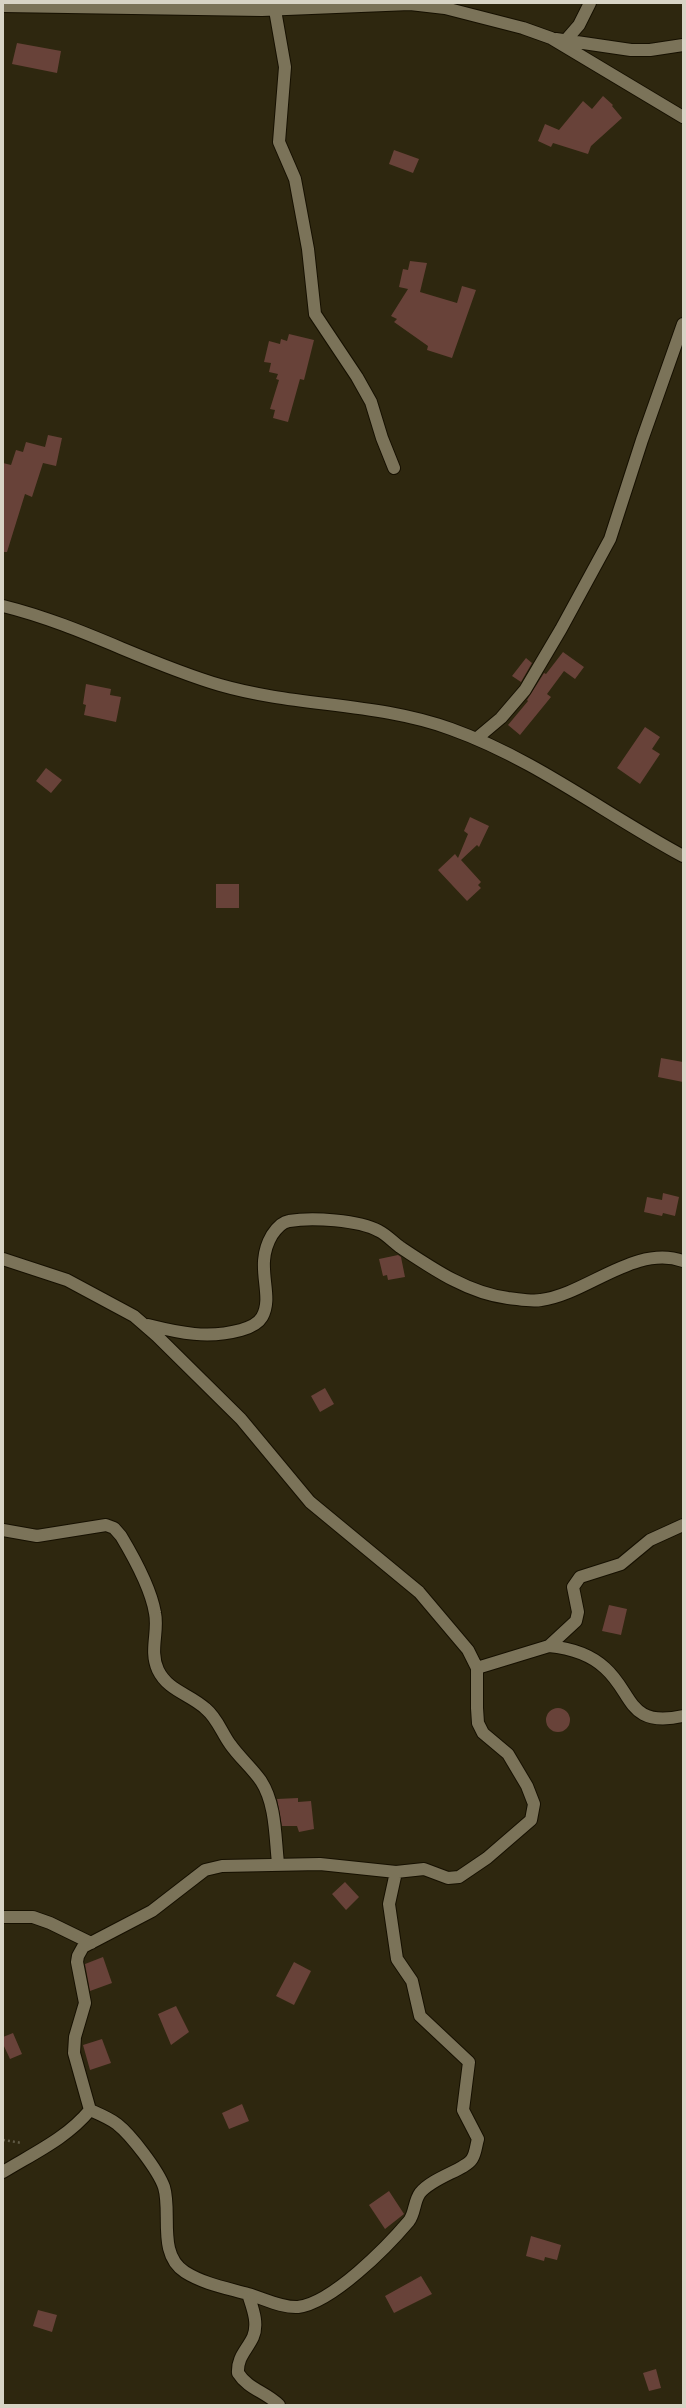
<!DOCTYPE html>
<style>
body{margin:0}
#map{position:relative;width:686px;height:2408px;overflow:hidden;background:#2e270f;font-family:Montserrat,sans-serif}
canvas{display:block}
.frame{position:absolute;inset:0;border:4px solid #d8d4c6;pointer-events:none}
</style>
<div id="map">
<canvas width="686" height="2408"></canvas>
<div class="frame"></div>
</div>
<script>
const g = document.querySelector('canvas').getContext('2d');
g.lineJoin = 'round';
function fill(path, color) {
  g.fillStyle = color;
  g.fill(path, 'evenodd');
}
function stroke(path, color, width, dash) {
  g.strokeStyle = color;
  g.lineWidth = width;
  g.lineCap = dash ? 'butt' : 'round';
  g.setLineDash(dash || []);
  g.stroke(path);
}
fill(new Path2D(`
 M 17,43 L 61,51 L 57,73 L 12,64 Z
 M 603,96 L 613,105 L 612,106 L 622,118 L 591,146 L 588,154 L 553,143 L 551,147 L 538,141 L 545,124 L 559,130 L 583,101 L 592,109 Z
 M 394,150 L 419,159 L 413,173 L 389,164 Z
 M 410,261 L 427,263 L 420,292 L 457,303 L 462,286 L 476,290 L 452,358 L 427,350 L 428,346 L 394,322 L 397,319 L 391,316 L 408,289 L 399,287 L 403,269 L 408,270 Z
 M 289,334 L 314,340 L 304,380 L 300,379 L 288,422 L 273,418 L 275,410 L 270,409 L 279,380 L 276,379 L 278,374 L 269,372 L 271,363 L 264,362 L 269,341 L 280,344 L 281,339 L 287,341 Z
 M 48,435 L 62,438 L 56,466 L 43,463 L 32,497 L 25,494 L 7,552 L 3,552 L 3,463 L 11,465 L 16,450 L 23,452 L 26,442 L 45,447 Z
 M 563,652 L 584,667 L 575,679 L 564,671 L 547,694 L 551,697 L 520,735 L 508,725 L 528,701 L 527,700 L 544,673 L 546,674 Z
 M 526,658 L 532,663 L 521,682 L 512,676 Z
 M 86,684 L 111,689 L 110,695 L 121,697 L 116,722 L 84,715 L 86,705 L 83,704 Z
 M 645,727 L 660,737 L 652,749 L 660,754 L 640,784 L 617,768 Z
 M 46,768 L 62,780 L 51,793 L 36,781 Z
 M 470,817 L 489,826 L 479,847 L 477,845 L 461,860 L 481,882 L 478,885 L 481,888 L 467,901 L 438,870 L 455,854 L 458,858 L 468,834 L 464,831 Z
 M 216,884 L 239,884 L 239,908 L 216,908 Z
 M 661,1058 L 683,1062 L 683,1082 L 658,1077 Z
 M 663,1193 L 679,1197 L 675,1216 L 663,1213 L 662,1216 L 644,1212 L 647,1197 L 662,1200 Z
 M 398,1255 L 401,1257 L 405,1277 L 388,1280 L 387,1275 L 383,1276 L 379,1259 Z
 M 325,1388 L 334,1404 L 320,1412 L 311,1396 Z
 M 609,1605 L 627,1609 L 621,1635 L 602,1631 Z
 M546 1720a12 12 0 1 1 24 0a12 12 0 1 1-24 0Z
 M 298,1798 L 298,1802 L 311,1801 L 314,1829 L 299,1832 L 297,1826 L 282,1826 L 277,1799 Z
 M 345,1882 L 359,1897 L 346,1910 L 332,1894 Z
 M 103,1957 L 112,1983 L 90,1991 L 85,1964 Z
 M 294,1962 L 311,1971 L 294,2005 L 276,1996 Z
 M 176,2006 L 189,2032 L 171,2045 L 158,2014 Z
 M 13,2033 L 22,2054 L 10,2059 L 3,2044 L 3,2037 Z
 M 102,2039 L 111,2063 L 90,2070 L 83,2045 Z
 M 242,2104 L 249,2121 L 229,2129 L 222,2113 Z
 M 389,2191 L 404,2214 L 385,2229 L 369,2205 Z
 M 531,2236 L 561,2245 L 557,2260 L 545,2257 L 544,2261 L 526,2256 Z
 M 421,2276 L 432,2294 L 394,2313 L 385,2296 Z
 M 38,2310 L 57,2315 L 52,2332 L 33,2326 Z
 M 656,2369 L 661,2388 L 649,2391 L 643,2373 Z`), '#684239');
const street = new Path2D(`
 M 3,6 L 262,10 L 410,4 L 445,8 L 523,28 L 551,38 L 683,117
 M 275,10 L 285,67 L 279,142 L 295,179 L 308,249 L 315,314 L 357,377 L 371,402 L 382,438 L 394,468
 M 556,39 L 631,50 L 650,50 L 683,45
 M 566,40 L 579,25 L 590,3
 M 3,606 C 80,625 145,663 220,685 C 296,707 377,702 451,729 C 535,759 605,814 683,856
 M 476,739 L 501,718 L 525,690 L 561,629 L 610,539 L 642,440 L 683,324
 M 3,1259 L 67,1280 L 134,1316 L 157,1336 L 241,1419 L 310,1502 L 419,1592 L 468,1650 L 477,1668 L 477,1708 L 478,1723 L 483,1733 L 508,1754 L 527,1786 L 534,1804 L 531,1820 L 487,1858 L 459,1877 L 448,1878 L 424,1869 L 396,1872 L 320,1864 L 222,1866 L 205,1870 L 152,1911 L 83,1947 L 78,1956 L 77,1962 L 85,2003 L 75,2037 L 74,2053 L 90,2110 C 67,2138 34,2153 3,2172
 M 148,1325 C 180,1333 208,1339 241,1330 C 248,1328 258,1324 262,1317 C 275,1294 253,1267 272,1235 C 276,1229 282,1222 289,1221 C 312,1217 359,1220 379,1231 C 387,1235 393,1242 400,1247 C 433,1269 468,1293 508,1298 C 519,1299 531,1302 541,1300 C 587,1294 635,1244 683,1261
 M 3,1530 L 37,1536 L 106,1525 L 114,1528 L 121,1536 C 133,1556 151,1589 155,1613 C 159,1632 149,1650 158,1670 C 168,1691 190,1694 206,1709 C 217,1718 222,1733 230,1744 C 239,1757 252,1768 261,1781 C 276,1804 275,1837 278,1863
 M 549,1646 L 576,1621 L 578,1612 L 573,1587 L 580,1577 L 621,1564 L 650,1540 L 683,1525
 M 477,1668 L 549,1646 C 569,1648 590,1654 605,1668 C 634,1694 627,1728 683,1716
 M 3,1917 L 33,1917 L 50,1923 L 91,1943
 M 90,2110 C 99,2114 109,2118 117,2124 C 131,2135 158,2170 164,2187 C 172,2213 157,2254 185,2272 C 204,2284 227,2288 248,2294 C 263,2298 281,2308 298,2307 C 332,2303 387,2247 409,2221 C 415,2213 414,2201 420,2193 C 433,2177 465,2170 472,2159 C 476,2153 476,2145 478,2139 L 463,2110 L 469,2062 L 420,2016 L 412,1981 L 397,1959 L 389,1904 L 396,1872
 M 248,2294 C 252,2307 259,2323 253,2337 C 247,2350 237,2357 238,2373 C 248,2389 266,2392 279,2405`);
stroke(street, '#161000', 14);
stroke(new Path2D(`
 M 3,2140 L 22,2143`), '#615b46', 2.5, [2, 3]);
stroke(street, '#7b7359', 12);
</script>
